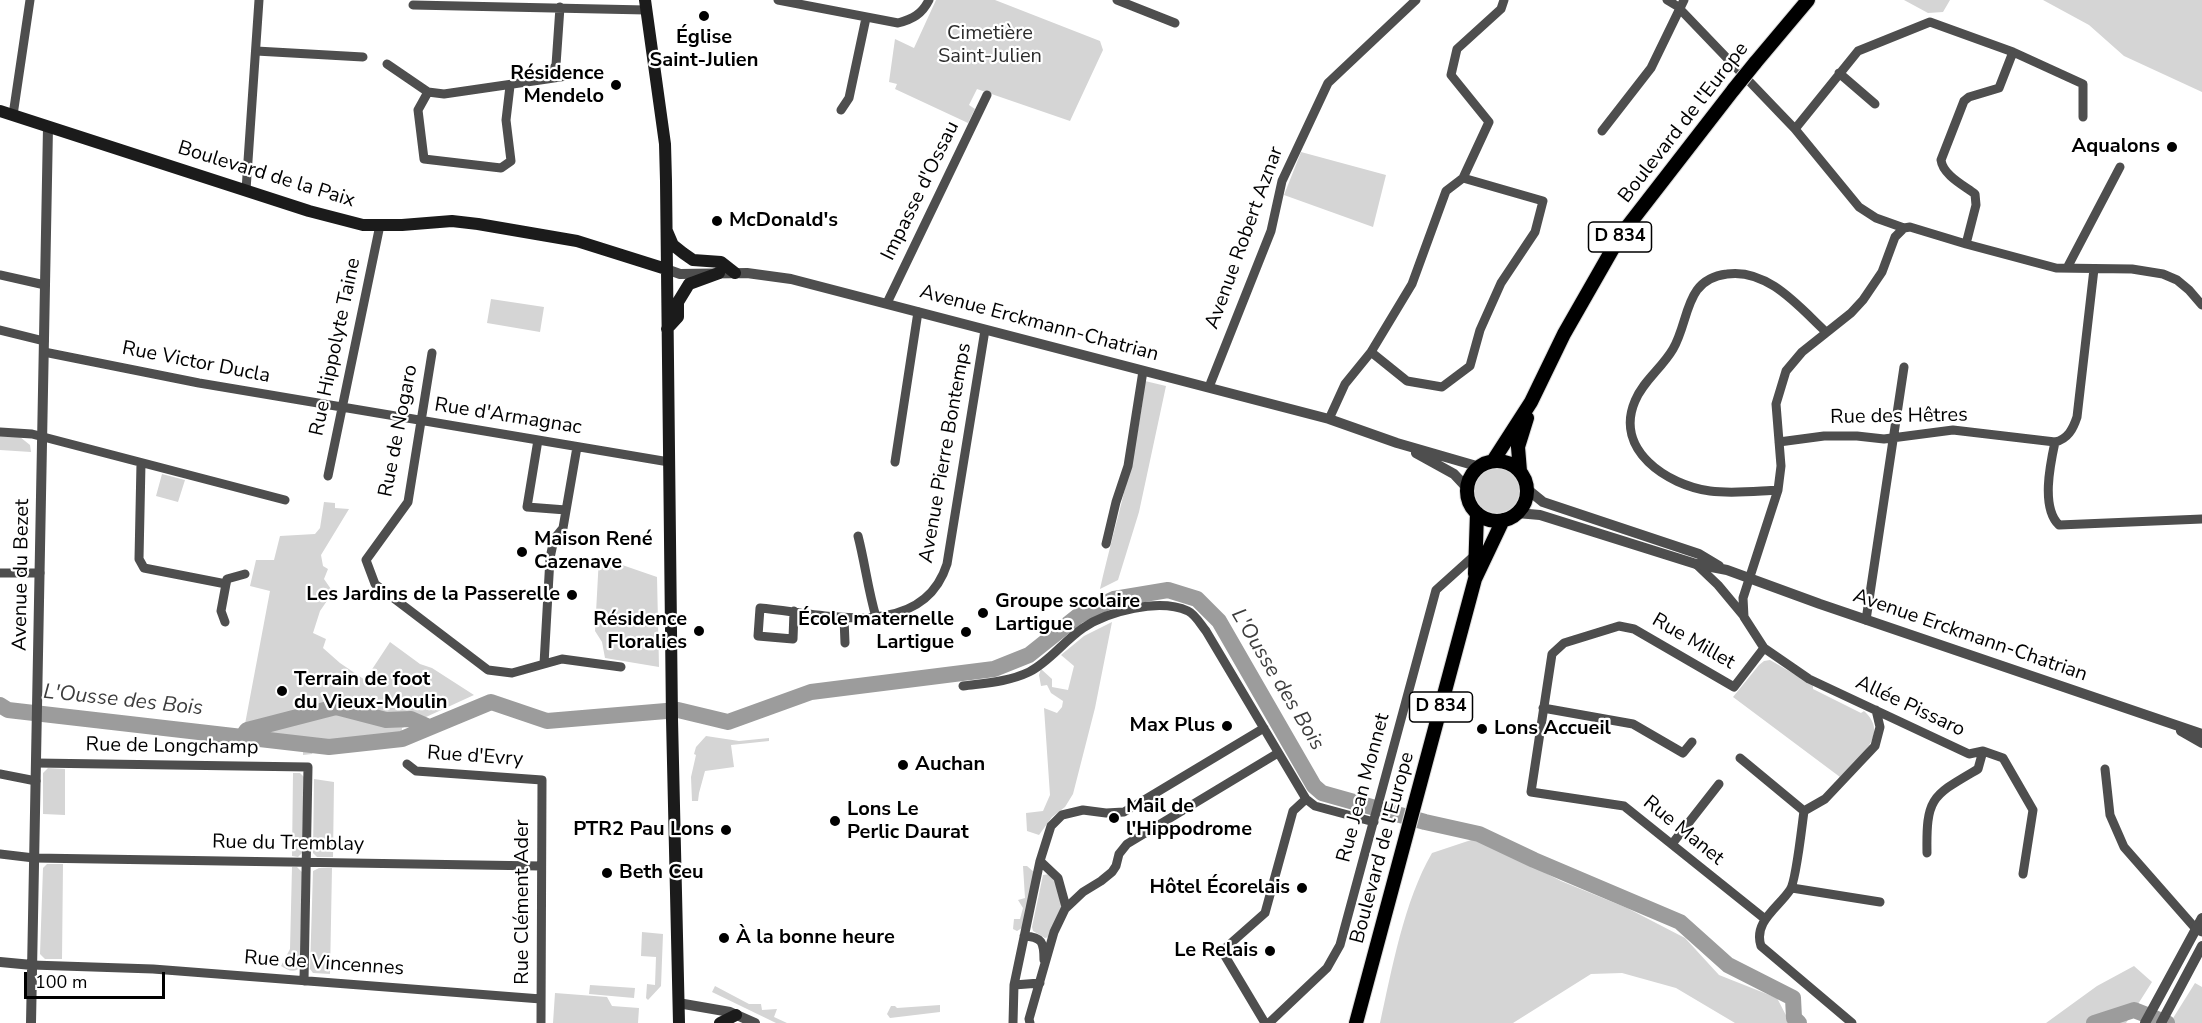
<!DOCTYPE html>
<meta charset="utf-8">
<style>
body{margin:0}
#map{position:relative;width:2202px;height:1023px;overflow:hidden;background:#fff;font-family:"Nunito Sans",sans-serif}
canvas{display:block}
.scale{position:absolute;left:24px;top:972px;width:141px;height:27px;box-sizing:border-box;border:3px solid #000;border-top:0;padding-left:8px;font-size:18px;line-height:21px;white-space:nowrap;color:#000;-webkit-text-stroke:4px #fff;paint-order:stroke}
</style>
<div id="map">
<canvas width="2202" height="1023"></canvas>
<div class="scale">100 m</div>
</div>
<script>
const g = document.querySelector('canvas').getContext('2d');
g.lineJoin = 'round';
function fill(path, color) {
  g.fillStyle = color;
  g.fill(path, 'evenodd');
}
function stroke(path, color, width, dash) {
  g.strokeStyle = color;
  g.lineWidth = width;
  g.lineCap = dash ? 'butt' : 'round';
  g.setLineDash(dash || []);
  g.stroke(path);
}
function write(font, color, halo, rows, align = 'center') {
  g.font = font + ' "Nunito Sans",sans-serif';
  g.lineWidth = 4.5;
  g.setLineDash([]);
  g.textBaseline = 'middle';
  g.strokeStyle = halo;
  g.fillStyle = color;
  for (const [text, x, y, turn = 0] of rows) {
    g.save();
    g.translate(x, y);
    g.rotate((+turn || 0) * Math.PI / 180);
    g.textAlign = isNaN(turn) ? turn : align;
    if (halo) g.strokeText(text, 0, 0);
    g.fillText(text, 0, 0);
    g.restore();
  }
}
fill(new Path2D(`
 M 936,0 L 995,0 L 1100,41 L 1103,50 L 1070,121 L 977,89 L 969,105 L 975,109 L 968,123 L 895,89 L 897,84 L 889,82 L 895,39 L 914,48 Z
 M 1904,0 L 1950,0 L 1943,12 L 1928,13 Z
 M 2043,0 L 2202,0 L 2202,92 L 2124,56 L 2089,25 Z
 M 1301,152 L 1386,175 L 1373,227 L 1284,195 Z
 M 491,299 L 544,307 L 540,332 L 487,323 Z
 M 1145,381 L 1166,386 L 1139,512 L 1118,580 L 1100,589 C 1116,519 1138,452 1145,381 Z
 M 0,436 L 20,437 L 30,445 L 31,452 L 0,450 Z
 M1474 491a23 23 0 1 1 46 0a23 23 0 1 1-46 0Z
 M 162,474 L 185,480 L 178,502 L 156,496 Z
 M 324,502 L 335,503 L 335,508 L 349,509 L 321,555 L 323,566 L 328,569 L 324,579 L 333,592 L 320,611 L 313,633 L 326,639 L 323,648 L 340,663 L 365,680 L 390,642 L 420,664 L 432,668 L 474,695 L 402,728 L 401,737 L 315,747 L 312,754 L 303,755 L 303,748 L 242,740 L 270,591 L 250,586 L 256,560 L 274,560 L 280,536 L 315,534 L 320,528 Z
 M 599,557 L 657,577 L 659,667 L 605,658 L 602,642 L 595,631 Z
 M 1112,622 L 1095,708 L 1073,794 L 1065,807 L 1052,817 L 1039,835 L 1027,831 L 1026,813 L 1043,811 L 1050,795 L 1044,708 L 1057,713 L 1062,707 L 1063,701 L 1051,693 L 1047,685 L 1041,686 L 1039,675 L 1041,669 L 1052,679 L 1052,687 L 1068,690 L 1074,666 L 1061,655 L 1084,636 Z
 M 1770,660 L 1813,685 L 1813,689 L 1861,713 L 1864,711 C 1891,735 1858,758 1840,777 L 1733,697 L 1759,665 L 1764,661 Z
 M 706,736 L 739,741 L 769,738 L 769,741 L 731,745 L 734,767 L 705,771 L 699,793 L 698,801 L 692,801 L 691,777 L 696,755 L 694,754 L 696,747 Z
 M 48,768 L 65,769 L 65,815 L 43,814 L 43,773 Z
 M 293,773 L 300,773 L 304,777 L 302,853 L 298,857 L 292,856 Z
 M 314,779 L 334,782 L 333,857 L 317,857 L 313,853 Z
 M 1477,838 L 1561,881 L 1627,908 L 1685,938 L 1719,975 L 1777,998 L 1790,1023 L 1735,1023 L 1676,988 L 1622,973 L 1591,974 L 1513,1023 L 1380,1023 C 1392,969 1404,901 1432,853 Z
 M 47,864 L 63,864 L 62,959 L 45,959 L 40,954 L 43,868 Z
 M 1023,866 L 1027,866 L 1035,873 L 1022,928 L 1017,931 L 1013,929 L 1014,919 L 1020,919 L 1023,908 L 1018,900 L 1025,898 Z
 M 292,867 L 297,867 L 302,872 L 300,967 C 295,974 287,970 281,966 L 290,949 Z
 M 319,868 L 332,868 L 330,974 L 313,973 L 310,969 L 313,871 Z
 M 1050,874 L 1053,875 L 1063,904 L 1049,937 L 1045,938 L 1033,931 L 1032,927 L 1043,875 Z
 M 642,932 L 663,934 L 661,986 L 648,1000 L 646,998 L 647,984 L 655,985 L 656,957 L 641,956 Z
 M 2134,966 L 2152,982 L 2126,1023 L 2046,1023 L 2097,986 Z
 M 2195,983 L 2202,987 L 2202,1023 L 2170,1023 Z
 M 590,985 L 635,988 L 634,998 L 589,994 Z
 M 715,986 L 749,1004 L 761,1004 L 762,1010 L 777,1009 L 774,1017 L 787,1023 L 776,1023 L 712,992 Z
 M 555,993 L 607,997 L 612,1006 L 639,1008 L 638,1023 L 553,1023 Z
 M 940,1005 L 940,1012 L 890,1018 L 887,1014 L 891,1006 L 895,1006 L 897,1008 Z`), '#d5d5d5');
stroke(new Path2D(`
 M 0,705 L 8,710 L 329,747 L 402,739 L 491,702 L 547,721 L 678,710 L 728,722 L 811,692 L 994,669 L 1029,655 L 1078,616 L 1114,599 L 1168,590 L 1197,599 L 1219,621 L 1314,786 L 1322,793 L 1425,822 L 1479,834 L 1534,860 L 1680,922 L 1728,965 L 1793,998 L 1794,1018 L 1799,1023
 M 242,737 L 247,730 L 336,707 L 386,720 L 411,719 L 429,727
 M 2094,1023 L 2134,1010 L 2167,1023`), '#9c9c9c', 16);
const primary = new Path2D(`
 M 1755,63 L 1808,0
 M 1493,461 L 1531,402 L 1564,334 L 1620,236 L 1734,89
 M1467 491a30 30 0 1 1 60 0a30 30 0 1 1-60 0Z
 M 1520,471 L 1518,447 L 1527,418
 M 1475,574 L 1477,513
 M 1356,1023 L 1475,579 L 1503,520`);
stroke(primary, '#dbdbdb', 16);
stroke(new Path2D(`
 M 778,0 L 898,23 C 913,19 922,14 929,0
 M 1117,0 L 1175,23
 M 1667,0 L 1677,6 L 1795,129 L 1859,207 L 1876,218 L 1904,228 L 1910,227 L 1966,244 L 2056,268 L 2132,269 L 2163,274 L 2177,280 L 2189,290 L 2202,305
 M 413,5 L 646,10
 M 256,51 L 363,57
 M 387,64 L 428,92 L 444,94 L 547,79 L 556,65 L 560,7
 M 1839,73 L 1875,104
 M 547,79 L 573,75
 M 428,92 L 418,110 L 424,159 L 501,168 L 511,161 L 506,120 L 510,86
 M 841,110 L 849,98 L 866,18
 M 13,115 L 30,0
 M 1795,129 L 1858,51 L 1930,22 L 2013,52
 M 1602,131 L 1651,68 L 1684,0
 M 246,190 L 259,0
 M 1904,228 L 1895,237 L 1882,272 L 1863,300 L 1851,313 L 1802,352 L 1786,371 L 1776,404 L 1781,466 L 1778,490 L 1743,598 L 1744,617 L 1764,648 L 1809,679 L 1969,754 L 1983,751 L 2003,758 L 2033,810 L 2023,874
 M 1966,244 L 1976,205 L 1975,194 C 1963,185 1943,175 1941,160 L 1964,101 L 1969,97 L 1999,88 L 2013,52 L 2083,84 L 2083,117
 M 2067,268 L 2120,167
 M 2094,269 L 2077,417 C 2073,429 2068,439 2055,442 C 2050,465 2041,508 2059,525 L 2202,519
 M 0,275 L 45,285
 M 887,303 L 987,95
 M 0,330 L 44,341
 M 44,352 L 199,383 L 669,462
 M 1371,352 L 1407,381 L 1442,387 L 1470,366 L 1480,330 L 1501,283 L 1535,232 L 1543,201 L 1463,178
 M 432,353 L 408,502 L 366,560 L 375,584 L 488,670 L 512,673 L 562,659 L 621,667
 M 1209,387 L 1271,231 L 1282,181 L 1328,83 L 1416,0
 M 1329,419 L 1345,384 L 1371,352 L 1412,284 L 1446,191 L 1463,178 L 1489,122 L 1451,75 L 1457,49 L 1501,9 L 1504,0
 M 0,432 L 32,434 L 285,500
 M 538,440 L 527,507 L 566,510
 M 1779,442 L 1824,436 L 1857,436 L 1884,439 L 1953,430 L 2055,442
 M 895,462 L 918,312
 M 141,463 L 139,559 L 144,568 L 226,584 L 227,579 L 245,574
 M 328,476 L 380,225
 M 1778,490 C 1756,491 1733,494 1710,491 C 1667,485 1614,450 1635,401 C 1643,381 1662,368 1673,349 C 1690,320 1684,279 1727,274 C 1768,268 1800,308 1826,332
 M 858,536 C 865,563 868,590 876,617
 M 1106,544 L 1116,502 L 1128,466 L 1143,371
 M 1696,564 L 1718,585 L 1743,615
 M 0,573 L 40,573
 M 794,611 L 793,639 L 758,636 L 760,608 C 821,613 922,643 947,564 L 985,330
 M 844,618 L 845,643
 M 1866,620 L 1904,367
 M 225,622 L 221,611 L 226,584
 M 1764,648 L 1734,687 L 1634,629 L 1619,626 L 1564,643 L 1552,654 L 1531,792 L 1624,806 L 1765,919
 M 544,664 L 550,558 L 554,539 L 563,528 L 577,447
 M 963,686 C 985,683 1008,682 1029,672 C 1049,662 1064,641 1083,628 C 1108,611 1159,598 1188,611 C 1195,614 1201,625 1206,631 L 1306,799 L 1315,806 L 1374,822
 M 1543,708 L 1633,724 L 1683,753 L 1692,742
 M 1740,758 L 1804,811
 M 36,763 L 308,767 L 304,981
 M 407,764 L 416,771 L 542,780 L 541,1023
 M 2105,769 L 2110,815 L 2124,847 L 2196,929 L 2202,932
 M 0,774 L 36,781
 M 1672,844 L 1719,784
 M 1927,853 C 1926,797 1932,796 1978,769 L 1983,751
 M 0,854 L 34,858 L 541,866
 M 1040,861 L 1058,878 L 1066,907
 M 1792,888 L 1880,902
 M 1024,936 C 1042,937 1044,942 1044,960
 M 32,965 L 153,969 L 541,999
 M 1014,985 L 1040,983
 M 1013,1023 L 1014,985 L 1040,861 L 1051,826 L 1062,815 L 1083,810 L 1106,813 L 1124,812 L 1264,728
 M 1030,1023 L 1029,1019 L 1054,932 L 1065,909 L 1083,892 L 1101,881 L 1112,872 L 1116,866 L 1119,854 L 1127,844 L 1278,753
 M 1265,1023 L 1222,951 L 1265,913 L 1293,811 L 1306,799
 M 1269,1023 L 1327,968 L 1340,945 L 1436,590 L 1476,554
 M 1852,1023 L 1761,946 C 1753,922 1778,908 1790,890 C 1796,882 1802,825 1804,811 L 1825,799 L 1875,746 L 1880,727 L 1876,710`), '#4e4e4e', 9);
stroke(new Path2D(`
 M 666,269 L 680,274 L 747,273 L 791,279 L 1329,419 L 1397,443 L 1480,467
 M 1416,453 L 1454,474 L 1468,489
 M 1527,489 L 1543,502 L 1699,554 L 1719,566
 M 1517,513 L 1540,515 L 1696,564 L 1727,570 L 1820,604 L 2202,734
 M 2181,731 L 2202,743
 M 0,962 L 32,965
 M 678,1003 L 730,1012 L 755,1023
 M 31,1023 L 48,127
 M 2145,1023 L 2202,918
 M 2161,1023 L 2202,946`), '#4e4e4e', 10);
stroke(new Path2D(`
 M 645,0 L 665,144 L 666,181 L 672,719 L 679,1023
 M 0,111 L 309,211 L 363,225 L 402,225 L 452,221 L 478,224 L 577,241 L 666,269
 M 667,231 L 673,245 L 683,253 L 693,260 L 721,262 L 735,273
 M 667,329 L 678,317 L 678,302 L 689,284 L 719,273
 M 720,1023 L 736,1015`), '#1b1b1b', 12);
stroke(primary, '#000', 14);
const primaryBridge = new Path2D(`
 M 1734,89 L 1755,63`);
stroke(primaryBridge, '#dbdbdb', 16, []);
stroke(primaryBridge, '#000', 14);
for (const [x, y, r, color] of [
 [704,16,6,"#000"],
 [616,85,6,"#000"],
 [2172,147,6,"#000"],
 [717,221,6,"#000"],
 [522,552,6,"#000"],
 [572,595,6,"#000"],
 [983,613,6,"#000"],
 [699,631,6,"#000"],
 [966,632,6,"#000"],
 [282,691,6,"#000"],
 [1227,726,6,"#000"],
 [1482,729,6,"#000"],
 [903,765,6,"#000"],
 [1114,818,6,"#000"],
 [835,821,6,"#000"],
 [726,830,6,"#000"],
 [607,873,6,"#000"],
 [1302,888,6,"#000"],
 [724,938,6,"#000"],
 [1270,951,6,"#000"]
]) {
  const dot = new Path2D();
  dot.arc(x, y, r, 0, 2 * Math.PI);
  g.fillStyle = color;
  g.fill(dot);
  stroke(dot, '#fff', 2);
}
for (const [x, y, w] of [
 [1620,237,63],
 [1441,707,63]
]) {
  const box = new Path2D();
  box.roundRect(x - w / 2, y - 15, w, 30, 4.5);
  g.fillStyle = '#fff';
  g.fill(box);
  stroke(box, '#000', 1.5);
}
write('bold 18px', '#000', null, [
 ["D 834",1620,237],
 ["D 834",1441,707]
]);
write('20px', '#2c2c2c', '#fff', [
 ["Cimetière",990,34],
 ["Saint-Julien",990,57]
]);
write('bold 20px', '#000', '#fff', [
 ["Église",704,38,"center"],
 ["Saint-Julien",704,61,"center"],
 ["Résidence",604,74,"right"],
 ["Mendelo",604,97,"right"],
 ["Aqualons",2160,147,"right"],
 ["McDonald's",729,221],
 ["Maison René",534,540],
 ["Cazenave",534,563],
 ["Les Jardins de la Passerelle",560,595,"right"],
 ["Groupe scolaire",995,602],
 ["Lartigue",995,625],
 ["Résidence",687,620,"right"],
 ["Floralies",687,643,"right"],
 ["École maternelle",954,620,"right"],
 ["Lartigue",954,643,"right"],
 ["Terrain de foot",294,680],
 ["du Vieux-Moulin",294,703],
 ["Max Plus",1215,726,"right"],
 ["Lons Accueil",1494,729],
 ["Auchan",915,765],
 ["Mail de",1126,807],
 ["l'Hippodrome",1126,830],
 ["Lons Le",847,810],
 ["Perlic Daurat",847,833],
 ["PTR2 Pau Lons",714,830,"right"],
 ["Beth Ceu",619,873],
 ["Hôtel Écorelais",1290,888,"right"],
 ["À la bonne heure",736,938],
 ["Le Relais",1258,951,"right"]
], 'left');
write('20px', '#000', '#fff', [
 ["Boulevard de l'Europe",1684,123,-52],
 ["Boulevard de la Paix",266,175,17],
 ["Impasse d'Ossau",921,191,-64],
 ["Avenue Robert Aznar",1245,238,-70],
 ["Avenue Erckmann-Chatrian",1039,324,15],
 ["Rue Hippolyte Taine",336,347,-78],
 ["Rue Victor Ducla",196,363,11],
 ["Rue d'Armagnac",508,417,9],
 ["Rue des Hêtres",1899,417,-1],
 ["Rue de Nogaro",399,431,-79],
 ["Avenue Pierre Bontemps",946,453,-80],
 ["Avenue du Bezet",22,575,-89],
 ["Avenue Erckmann-Chatrian",1970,636,19],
 ["Rue Millet",1693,642,30],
 ["Allée Pissaro",1910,707,25],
 ["Rue de Longchamp",172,747,1],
 ["Rue d'Evry",475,757,4],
 ["Rue Jean Monnet",1364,788,-75],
 ["Rue Manet",1683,831,39],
 ["Rue du Tremblay",288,844,1],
 ["Boulevard de l'Europe",1383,848,-75],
 ["Rue Clément Ader",523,902,-90],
 ["Rue de Vincennes",324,964,4]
]);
write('italic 21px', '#3d3d3d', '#fff', [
 ["L'Ousse des Bois",1277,680,59],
 ["L'Ousse des Bois",123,701,6]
]);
</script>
